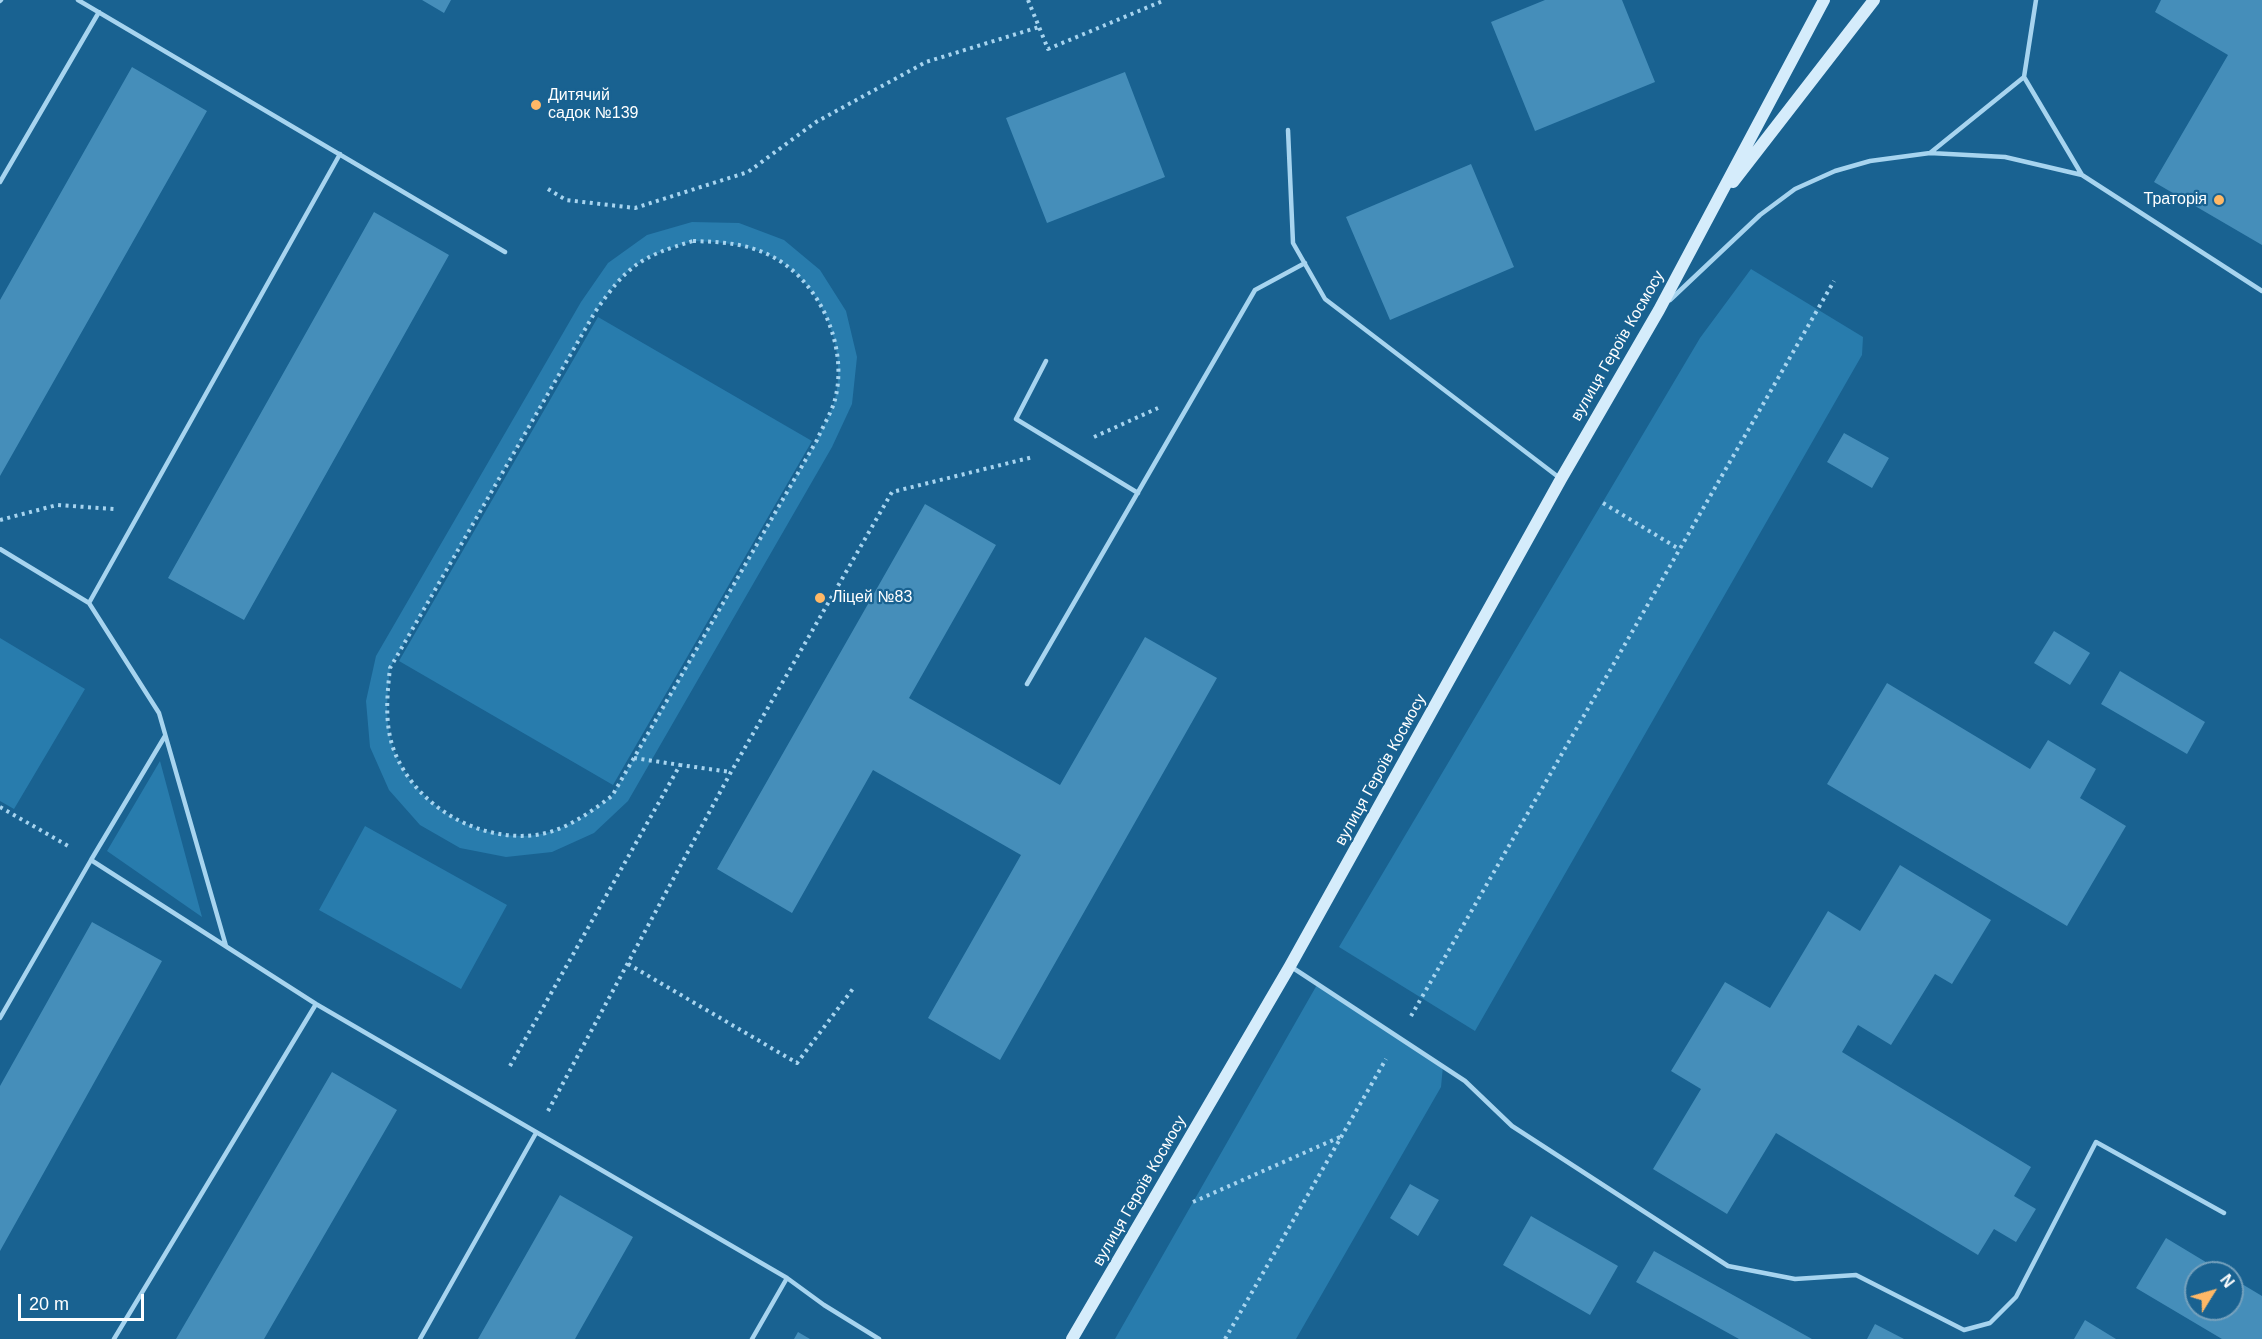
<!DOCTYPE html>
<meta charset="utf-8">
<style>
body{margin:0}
#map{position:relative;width:2262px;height:1339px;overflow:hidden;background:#196291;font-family:Helvetica,sans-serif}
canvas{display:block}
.north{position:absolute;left:2184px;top:1261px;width:60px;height:60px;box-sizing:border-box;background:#196291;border:2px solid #75a1bd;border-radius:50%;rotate:53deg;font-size:16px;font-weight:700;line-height:24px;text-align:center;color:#fff}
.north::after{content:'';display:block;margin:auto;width:21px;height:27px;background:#ffb866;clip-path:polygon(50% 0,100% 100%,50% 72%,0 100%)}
.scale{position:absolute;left:18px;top:1294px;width:126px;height:27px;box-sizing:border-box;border:3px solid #fff;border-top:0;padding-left:8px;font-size:18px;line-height:21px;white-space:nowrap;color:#fff;-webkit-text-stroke:4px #196291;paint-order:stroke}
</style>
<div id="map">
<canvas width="2262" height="1339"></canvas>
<div class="north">N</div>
<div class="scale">20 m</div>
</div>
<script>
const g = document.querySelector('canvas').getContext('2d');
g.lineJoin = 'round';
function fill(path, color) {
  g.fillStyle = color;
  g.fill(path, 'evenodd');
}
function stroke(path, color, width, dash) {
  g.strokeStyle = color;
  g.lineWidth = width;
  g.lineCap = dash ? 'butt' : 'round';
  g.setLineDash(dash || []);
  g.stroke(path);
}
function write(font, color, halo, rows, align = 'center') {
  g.font = font + ' Helvetica,sans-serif';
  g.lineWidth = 4.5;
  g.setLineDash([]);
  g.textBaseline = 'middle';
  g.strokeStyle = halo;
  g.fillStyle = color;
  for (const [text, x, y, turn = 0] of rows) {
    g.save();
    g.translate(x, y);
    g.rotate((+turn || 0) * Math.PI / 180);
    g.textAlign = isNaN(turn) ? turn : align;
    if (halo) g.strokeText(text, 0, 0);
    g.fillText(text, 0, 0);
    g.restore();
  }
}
fill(new Path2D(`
 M 692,222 L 739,223 L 784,240 L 820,270 L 846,311 L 857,357 L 852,404 L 832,447 L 628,801 L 594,833 L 552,852 L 506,857 L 460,848 L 420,825 L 389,790 L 370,747 L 366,701 L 376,656 L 581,302 L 608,263 L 647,235 ZM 693,241 C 721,242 747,244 773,257 C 821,282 850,350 834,403 C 830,415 822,428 817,440 L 612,796 C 589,813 565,831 536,835 C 479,842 417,807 395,753 C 384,726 387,696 390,668 L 595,312 C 627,266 639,257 693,241 Z
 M 1751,269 L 1863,337 L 1862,355 L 1475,1031 L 1339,947 L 1700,338 Z
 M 598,317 L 812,441 L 613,785 L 399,661 Z
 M 0,638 L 85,689 L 14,809 L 0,801 Z
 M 160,761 L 202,917 L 107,851 Z
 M 365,826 L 507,905 L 461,989 L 319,910 Z
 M 1318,983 L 1443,1066 L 1441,1087 L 1296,1339 L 1115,1339 Z`), '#287cad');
fill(new Path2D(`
 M 422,0 L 451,0 L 444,13 Z
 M 1545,0 L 1622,0 L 1655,82 L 1535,131 L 1491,22 Z
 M 2161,0 L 2262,0 L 2262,245 L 2154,182 L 2228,55 L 2155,12 Z
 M 132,67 L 207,111 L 0,476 L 0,300 Z
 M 1125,72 L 1165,177 L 1047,223 L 1006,118 Z
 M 1471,164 L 1514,267 L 1390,320 L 1346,217 Z
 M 374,212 L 449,255 L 244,620 L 168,578 Z
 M 1844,433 L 1889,458 L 1872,488 L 1827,462 Z
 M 925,504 L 996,545 L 909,698 L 1060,785 L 1145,637 L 1217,678 L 1000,1060 L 928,1018 L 1021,855 L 873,770 L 792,913 L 717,869 Z
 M 2054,631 L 2090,653 L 2070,685 L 2034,663 Z
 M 2120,671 L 2205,722 L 2187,754 L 2101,704 Z
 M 1887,683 L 2030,769 L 2048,740 L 2096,769 L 2080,798 L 2126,826 L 2067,926 L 1827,784 Z
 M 1900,865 L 1991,920 L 1952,984 L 1935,974 L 1891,1045 L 1858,1025 L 1842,1052 L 2031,1167 L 2014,1196 L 2036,1209 L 2016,1242 L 1994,1229 L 1978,1255 L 1776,1133 L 1727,1214 L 1653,1169 L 1701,1089 L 1671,1071 L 1725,982 L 1770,1008 L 1828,911 L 1860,931 Z
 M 92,922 L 162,961 L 0,1251 L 0,1086 Z
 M 332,1072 L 397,1110 L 264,1339 L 176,1339 Z
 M 1410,1184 L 1439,1200 L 1418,1236 L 1390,1218 Z
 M 560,1195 L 633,1237 L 575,1339 L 478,1339 Z
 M 1531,1216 L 1618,1266 L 1590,1315 L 1503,1265 Z
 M 2166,1238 L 2224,1273 L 2196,1273 L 2196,1309 L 2232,1309 L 2232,1278 L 2262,1296 L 2262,1339 L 2222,1339 L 2136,1288 Z
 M 1654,1251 L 1812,1339 L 1739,1339 L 1636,1282 Z
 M 2085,1320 L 2116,1339 L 2074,1339 Z
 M 1875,1324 L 1904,1339 L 1867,1339 Z
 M 798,1332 L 810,1339 L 794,1339 Z`), '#458eba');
stroke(new Path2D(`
 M 1028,0 L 1048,49 L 1165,0
 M 548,189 L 566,200 L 635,208 L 748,172 L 816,122 L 926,62 L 1039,27
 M 693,241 C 721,242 747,243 773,257 C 821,282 850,350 834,403 C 830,415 822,428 817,440 L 612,796 C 589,813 565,831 536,835 C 479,842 417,807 395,753 C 384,726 387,696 390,668 L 595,312 C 627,266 639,257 693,241 Z
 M 1094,437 L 1158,408
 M 1603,503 L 1679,549
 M 0,520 L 57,505 L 114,509
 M 634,758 L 680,765
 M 0,807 L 70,847
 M 628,964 L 797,1063 L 855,986
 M 1411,1016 L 1834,281
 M 510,1066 L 680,765 L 731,772
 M 548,1111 L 731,772 L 892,492 L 1033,457
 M 1193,1202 L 1340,1137
 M 1225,1339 L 1386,1059`), '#a7d4ef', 4, [3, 4.5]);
stroke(new Path2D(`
 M 78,0 L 505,252
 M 2036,0 L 2024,77 L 2082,175
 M 0,1 L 1,0
 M 1288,130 L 1293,243 L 1325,299 L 1561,479
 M 1930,153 L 2024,77
 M 0,182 L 99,12
 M 1670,300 L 1760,215 L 1795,189 L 1835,171 L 1870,161 L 1930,153 L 2005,157 L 2082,175 L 2262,291
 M 1046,361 L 1016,419 L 1138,493
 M 0,549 L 89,603 L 159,713 L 226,946
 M 89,603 L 340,154
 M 1027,684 L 1255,290 L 1305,263
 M 91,860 L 165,736
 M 1290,966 L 1465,1081 L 1512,1126 L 1728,1266 L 1795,1279 L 1856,1275 L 1964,1330 L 1990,1323 L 2016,1297 L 2096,1142 L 2224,1213
 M 0,1018 L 91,860 L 316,1004 L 787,1278 L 824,1305 L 879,1339
 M 114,1339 L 316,1004
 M 420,1339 L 536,1133
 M 752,1339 L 787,1278`), '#a7d4ef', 4.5);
stroke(new Path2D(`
 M 1733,182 L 1874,0
 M 1072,1339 L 1290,966 L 1561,479 L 1659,310 L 1824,0`), '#d5ecfb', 12);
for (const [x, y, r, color] of [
 [536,105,6,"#ffb866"],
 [2219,200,6,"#ffb866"],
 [820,598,6,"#ffb866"]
]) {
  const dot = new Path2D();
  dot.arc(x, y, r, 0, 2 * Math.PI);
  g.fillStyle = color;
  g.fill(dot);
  stroke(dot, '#196291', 2);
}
write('16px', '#fff', '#196291', [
 ["Дитячий",548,96],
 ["садок №139",548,114],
 ["Траторія",2207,200,"right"],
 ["Ліцей №83",832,598]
], 'left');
write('16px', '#fff', '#196291', [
 ["вулиця Героїв Космосу",1618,346,-60],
 ["вулиця Героїв Космосу",1381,770,-61],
 ["вулиця Героїв Космосу",1140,1191,-60]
]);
</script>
